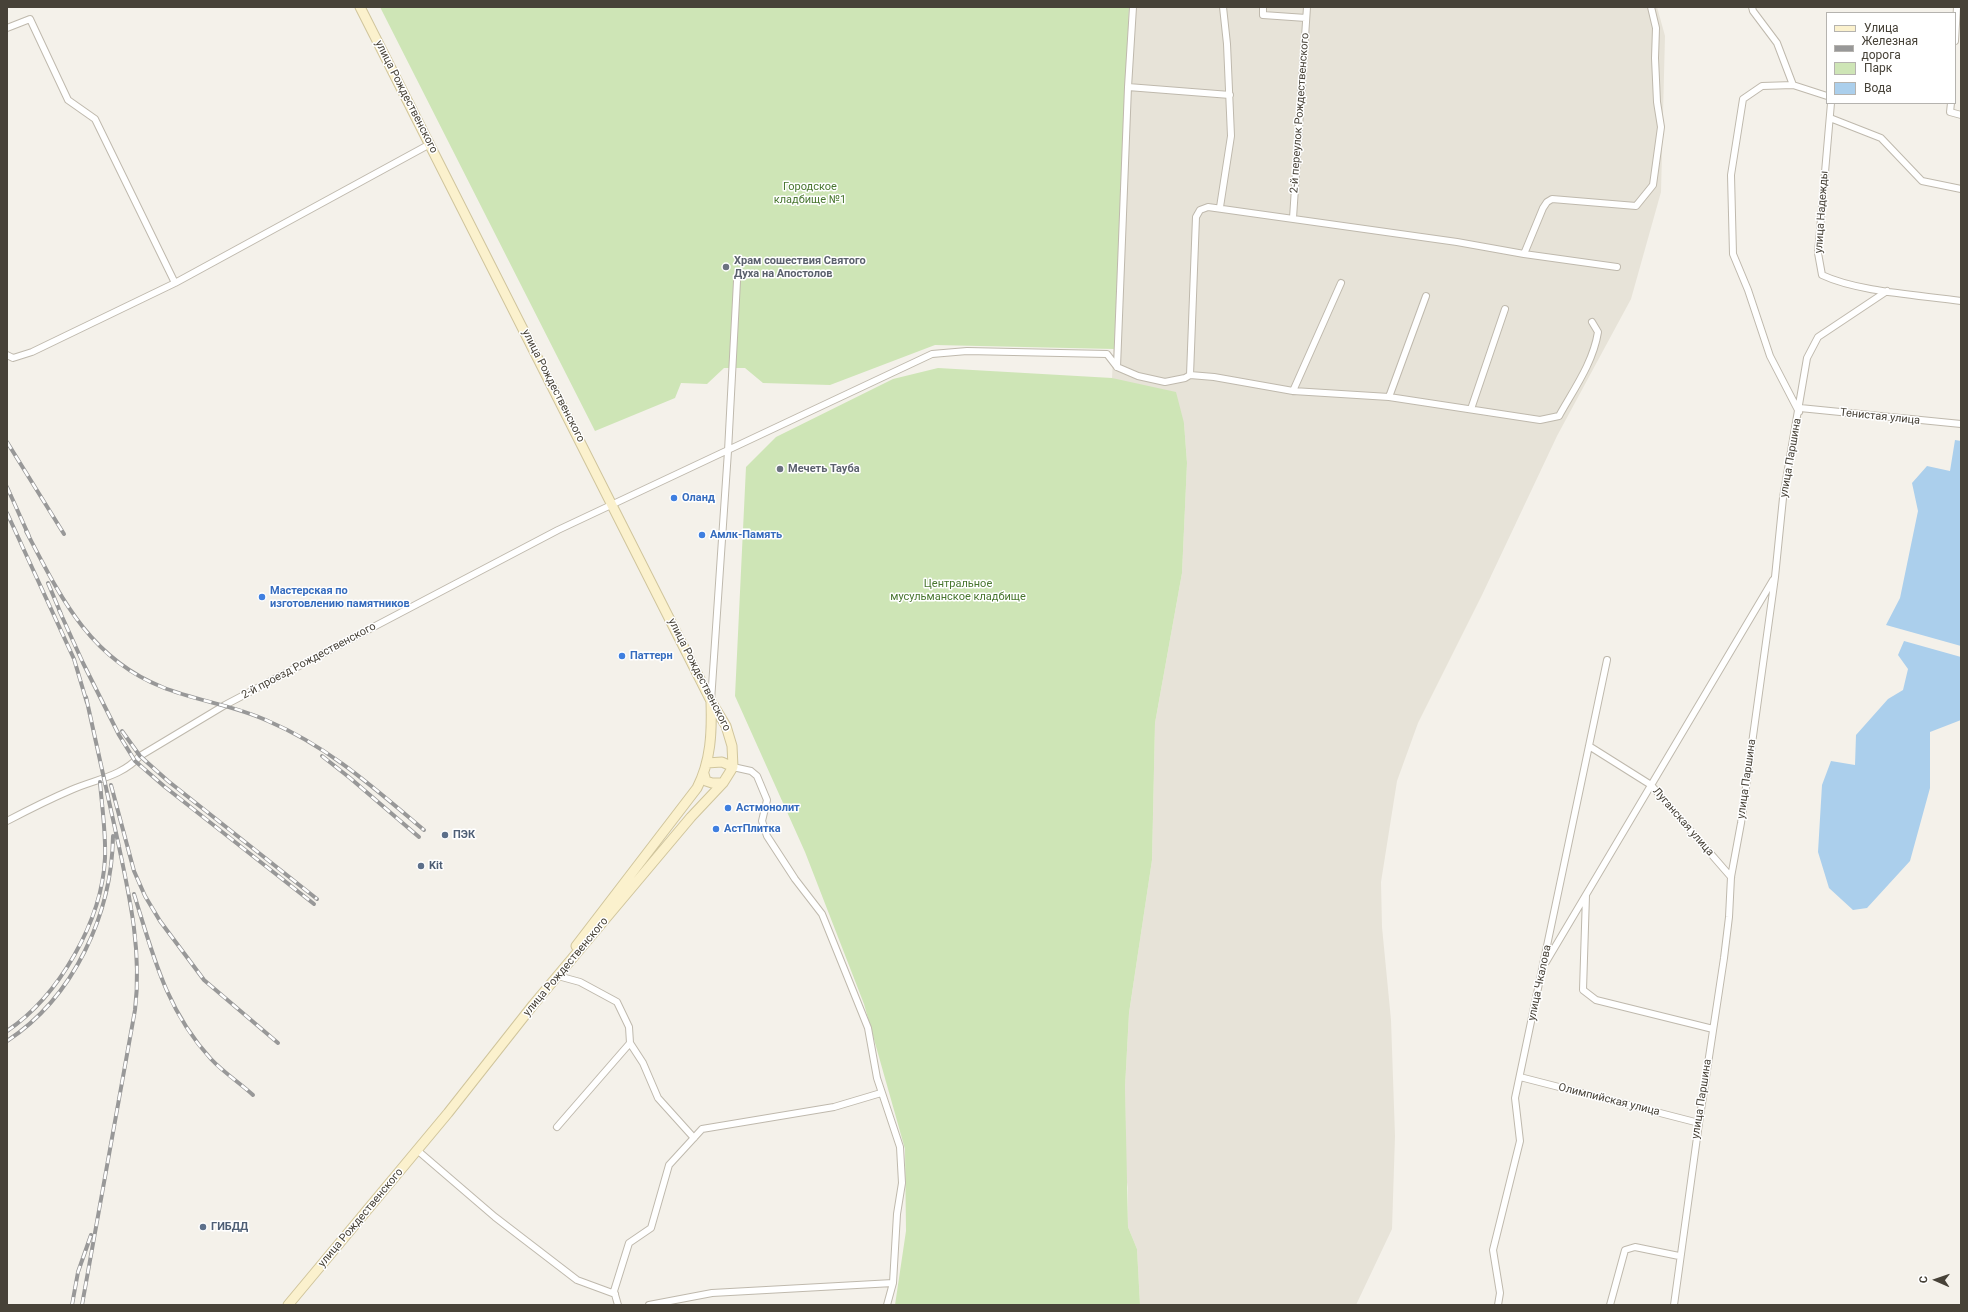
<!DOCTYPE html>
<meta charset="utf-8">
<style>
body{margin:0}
#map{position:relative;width:1968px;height:1312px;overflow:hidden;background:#f4f1ea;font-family:Roboto,sans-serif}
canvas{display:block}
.frame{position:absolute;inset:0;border:8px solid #474238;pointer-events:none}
.legend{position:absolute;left:1826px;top:12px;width:130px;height:92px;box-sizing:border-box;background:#fff;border:1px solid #b5b3af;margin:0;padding:5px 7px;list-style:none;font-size:12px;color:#474238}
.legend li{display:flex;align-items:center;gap:8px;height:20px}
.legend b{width:20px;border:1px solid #b5b3af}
.north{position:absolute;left:1916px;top:1260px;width:40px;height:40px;-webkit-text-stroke:3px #fff;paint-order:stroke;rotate:272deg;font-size:11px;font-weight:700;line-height:16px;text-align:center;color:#474238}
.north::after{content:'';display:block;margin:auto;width:14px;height:18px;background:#474238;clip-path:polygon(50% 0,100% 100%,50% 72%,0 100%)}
</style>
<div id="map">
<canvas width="1968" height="1312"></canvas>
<div class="frame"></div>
<ul class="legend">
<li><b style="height:5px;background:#fbf1cd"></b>Улица</li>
<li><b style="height:5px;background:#989898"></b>Железная дорога</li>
<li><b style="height:11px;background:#cee5b6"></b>Парк</li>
<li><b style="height:11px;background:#abcfec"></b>Вода</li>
</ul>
<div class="north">С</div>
</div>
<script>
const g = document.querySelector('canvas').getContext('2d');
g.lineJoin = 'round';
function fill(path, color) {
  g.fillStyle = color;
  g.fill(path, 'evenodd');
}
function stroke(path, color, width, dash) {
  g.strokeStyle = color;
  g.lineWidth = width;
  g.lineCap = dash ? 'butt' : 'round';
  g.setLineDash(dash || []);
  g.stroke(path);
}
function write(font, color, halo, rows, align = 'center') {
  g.font = font + ' Roboto,sans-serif';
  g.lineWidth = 3;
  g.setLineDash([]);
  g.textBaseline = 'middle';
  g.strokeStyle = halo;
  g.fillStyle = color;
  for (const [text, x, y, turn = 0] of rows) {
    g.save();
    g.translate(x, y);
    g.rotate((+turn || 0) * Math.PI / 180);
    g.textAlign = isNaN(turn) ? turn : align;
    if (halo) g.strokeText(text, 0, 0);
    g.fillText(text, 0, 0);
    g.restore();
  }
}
fill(new Path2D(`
 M 1129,7 L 1657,7 L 1665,36 L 1661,192 L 1631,299 L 1557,436 L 1482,595 L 1418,723 L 1397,781 L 1381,882 L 1382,927 L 1391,1020 L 1395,1136 L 1392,1229 L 1356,1305 L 1140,1305 L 1137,1249 L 1128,1227 L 1128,1188 L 1126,1177 L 1125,1087 L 1129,1013 L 1152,860 L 1155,723 L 1182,573 L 1187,463 L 1184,423 L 1112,378 Z`), '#e7e3d8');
fill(new Path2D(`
 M 380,7 L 1129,7 L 1114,349 L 935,345 L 830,385 L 763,383 L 745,368 L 724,368 L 707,384 L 681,383 L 675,398 L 595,431 Z
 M 938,368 L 1112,378 L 1176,392 L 1184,423 L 1187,463 L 1182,573 L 1155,723 L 1152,860 L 1129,1013 L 1125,1087 L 1128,1227 L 1137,1249 L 1140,1305 L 895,1305 L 906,1231 L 905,1149 L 864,1004 L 805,852 L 735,696 L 746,467 L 776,437 L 893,379 Z`), '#cee5b6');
fill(new Path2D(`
 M 1955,440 L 1961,441 L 1961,646 L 1886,625 L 1900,598 L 1918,511 L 1912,483 L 1927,466 L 1950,471 Z
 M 1904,641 L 1961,657 L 1961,720 L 1930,732 L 1930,788 L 1910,861 L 1867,908 L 1853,910 L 1829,888 L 1818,852 L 1822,785 L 1831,761 L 1855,765 L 1856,735 L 1888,699 L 1903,690 L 1908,669 L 1898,655 Z`), '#abcfec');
const minor = new Path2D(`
 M 1263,7 L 1263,15 L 1306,18
 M 1752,7 L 1753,11 L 1777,43 L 1793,85 L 1827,96
 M 7,28 L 30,19 L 68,100 L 95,119 L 175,283
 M 1955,41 L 1957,7
 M 1793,85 L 1762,86 L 1743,99 L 1731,175 L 1733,254 L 1748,290 L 1770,356 L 1799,412
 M 1128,87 L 1230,95
 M 1831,103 L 1818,253 L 1822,275 C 1858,292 1920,295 1961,301
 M 1951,103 L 1950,112 L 1961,115
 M 1830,118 L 1881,138 L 1922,181 L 1961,189
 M 1220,207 L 1231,136 L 1227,44 L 1223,7
 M 1293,218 L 1307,7
 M 1524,254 L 1543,208 L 1547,202 L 1552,199 L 1636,206 L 1653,185 L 1661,127 L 1657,102 L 1655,58 L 1656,28 L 1651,7
 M 7,355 L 13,358 L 32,352 L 175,283 L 430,144
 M 1117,367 L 1128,87 L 1133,7
 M 1190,375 L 1196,217 L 1200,210 L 1208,207 L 1457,242 L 1524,254 L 1617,267
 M 1293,391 L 1341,283
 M 1389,397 L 1426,296
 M 1800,408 L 1961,424
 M 1471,409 L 1505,309
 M 711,701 L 728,451 L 737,281
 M 1589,746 L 1651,785 L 1731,877
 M 733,767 L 751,771 L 757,776 L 767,800 L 762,821 L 767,836 L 795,879 L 822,914 L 868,1028 L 877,1078 L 900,1147 L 902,1183 L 897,1214 L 893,1283 L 887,1305
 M 7,821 C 28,810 50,799 71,790 C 96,779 121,777 140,756 L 225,705 L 558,530 L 932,354 L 967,351 L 1107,354 L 1117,367 L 1138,376 L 1165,382 L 1185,378 L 1190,375 L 1214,377 L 1293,391 L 1389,397 L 1540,420 L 1559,416 C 1574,389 1593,363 1598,332 L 1592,322
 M 1586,895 L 1583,990 L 1596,1000 L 1713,1029
 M 1546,962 L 1773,580
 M 558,976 L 580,982 L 617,1002 L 629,1027 L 630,1043 L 643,1063 L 658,1098 L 694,1138
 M 1520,1077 L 1699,1123
 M 557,1127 L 630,1043
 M 417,1150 L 495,1217 L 577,1280 L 615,1294
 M 618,1305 L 614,1291 L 629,1243 L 651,1228 L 669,1165 L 702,1129 L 834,1107 L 881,1093
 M 649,1305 L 712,1293 L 893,1283
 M 1498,1305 L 1500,1293 L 1493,1250 L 1520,1141 L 1515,1098 L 1607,660
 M 1610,1305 L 1625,1250 L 1635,1247 L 1679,1256
 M 1674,1305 L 1699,1123 L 1724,958 L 1729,917 L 1731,877 L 1741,823 L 1775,577 L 1783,498 L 1807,358 L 1818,337 L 1887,291`);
const secondary = new Path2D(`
 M 707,763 L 722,762 L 733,767
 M 704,774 L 706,781 L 712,783 L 723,783
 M 576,946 L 697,788 C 711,761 712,732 711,702
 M 288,1305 L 448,1113 L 533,1005 L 691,817 L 723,783 L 733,767 L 732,746 L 726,726 L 711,701 L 360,7`);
stroke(minor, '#bfb9ad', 8);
stroke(secondary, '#d0c59c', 11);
stroke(minor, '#fff', 6);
stroke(secondary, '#fbf1cd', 9);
const rail = new Path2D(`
 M 7,442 L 64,534
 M 7,487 L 29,536
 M 7,513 L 74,659 L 87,703
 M 26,531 C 60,596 89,658 162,687 C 196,701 234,705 268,721 C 329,747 374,788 424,830
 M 48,583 L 61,614
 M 59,610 L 83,663 L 119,735 L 135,761 L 165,787 L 314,904
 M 122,731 L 140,756 L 168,781 L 317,899
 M 322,756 L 350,778 L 419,837
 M 111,785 L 134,871 L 145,896 L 160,921 L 204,980 L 278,1043
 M 134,894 C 153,955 166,1010 211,1059 C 223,1072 240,1083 253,1095
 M 7,1031 C 59,996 102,921 105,858 C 106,833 102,807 100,782
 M 7,1041 C 74,997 112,914 113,836
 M 72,1305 L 78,1272 L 91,1235
 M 82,1305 L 135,1010 C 142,952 130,898 118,842 C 107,794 97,745 86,697`);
stroke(rail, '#989898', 4);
stroke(rail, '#fff', 2.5, [8]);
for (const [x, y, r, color] of [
 [726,267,4,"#6b7280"],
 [780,469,4,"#6b7280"],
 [674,498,4,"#3f7fe0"],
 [702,535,4,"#3f7fe0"],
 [262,597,4,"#3f7fe0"],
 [622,656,4,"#3f7fe0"],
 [728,808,4,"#3f7fe0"],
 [716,829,4,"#3f7fe0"],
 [445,835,4,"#5c6f8a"],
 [421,866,4,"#5c6f8a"],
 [203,1227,4,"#5c6f8a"]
]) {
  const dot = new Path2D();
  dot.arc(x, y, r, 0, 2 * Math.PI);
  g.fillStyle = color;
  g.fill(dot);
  stroke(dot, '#fff', 1.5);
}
write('11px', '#474238', '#fff', [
 ["улица Рождественского",406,97,63],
 ["2-й переулок Рождественского",1300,113,-86],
 ["улица Надежды",1822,212,-86],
 ["улица Рождественского",553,386,63],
 ["Тенистая улица",1880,417,6],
 ["улица Паршина",1791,458,-80],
 ["2-й проезд Рождественского",309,661,-28],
 ["улица Рождественского",699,675,63],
 ["улица Паршина",1747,779,-82],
 ["Луганская улица",1683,822,49],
 ["улица Рождественского",566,967,-50],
 ["улица Чкалова",1540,983,-78],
 ["улица Паршина",1702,1099,-81],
 ["Олимпийская улица",1609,1100,14],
 ["улица Рождественского",361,1218,-50]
]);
write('11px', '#48762f', '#fff', [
 ["Городское",810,187],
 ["кладбище №1",810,200],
 ["Центральное",958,584],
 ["мусульманское кладбище",958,597]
]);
write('bold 11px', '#5b616d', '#fff', [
 ["Храм сошествия Святого",734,261],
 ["Духа на Апостолов",734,274],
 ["Мечеть Тауба",788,469]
], 'left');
write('bold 11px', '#366cbe', '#fff', [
 ["Оланд",682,498],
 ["Амлк-Память",710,535],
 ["Мастерская по",270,591],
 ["изготовлению памятников",270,604],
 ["Паттерн",630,656],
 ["Астмонолит",736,808],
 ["АстПлитка",724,829]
], 'left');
write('bold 11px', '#4e5e75', '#fff', [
 ["ПЭК",453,835],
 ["Kit",429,866],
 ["ГИБДД",211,1227]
], 'left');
</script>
